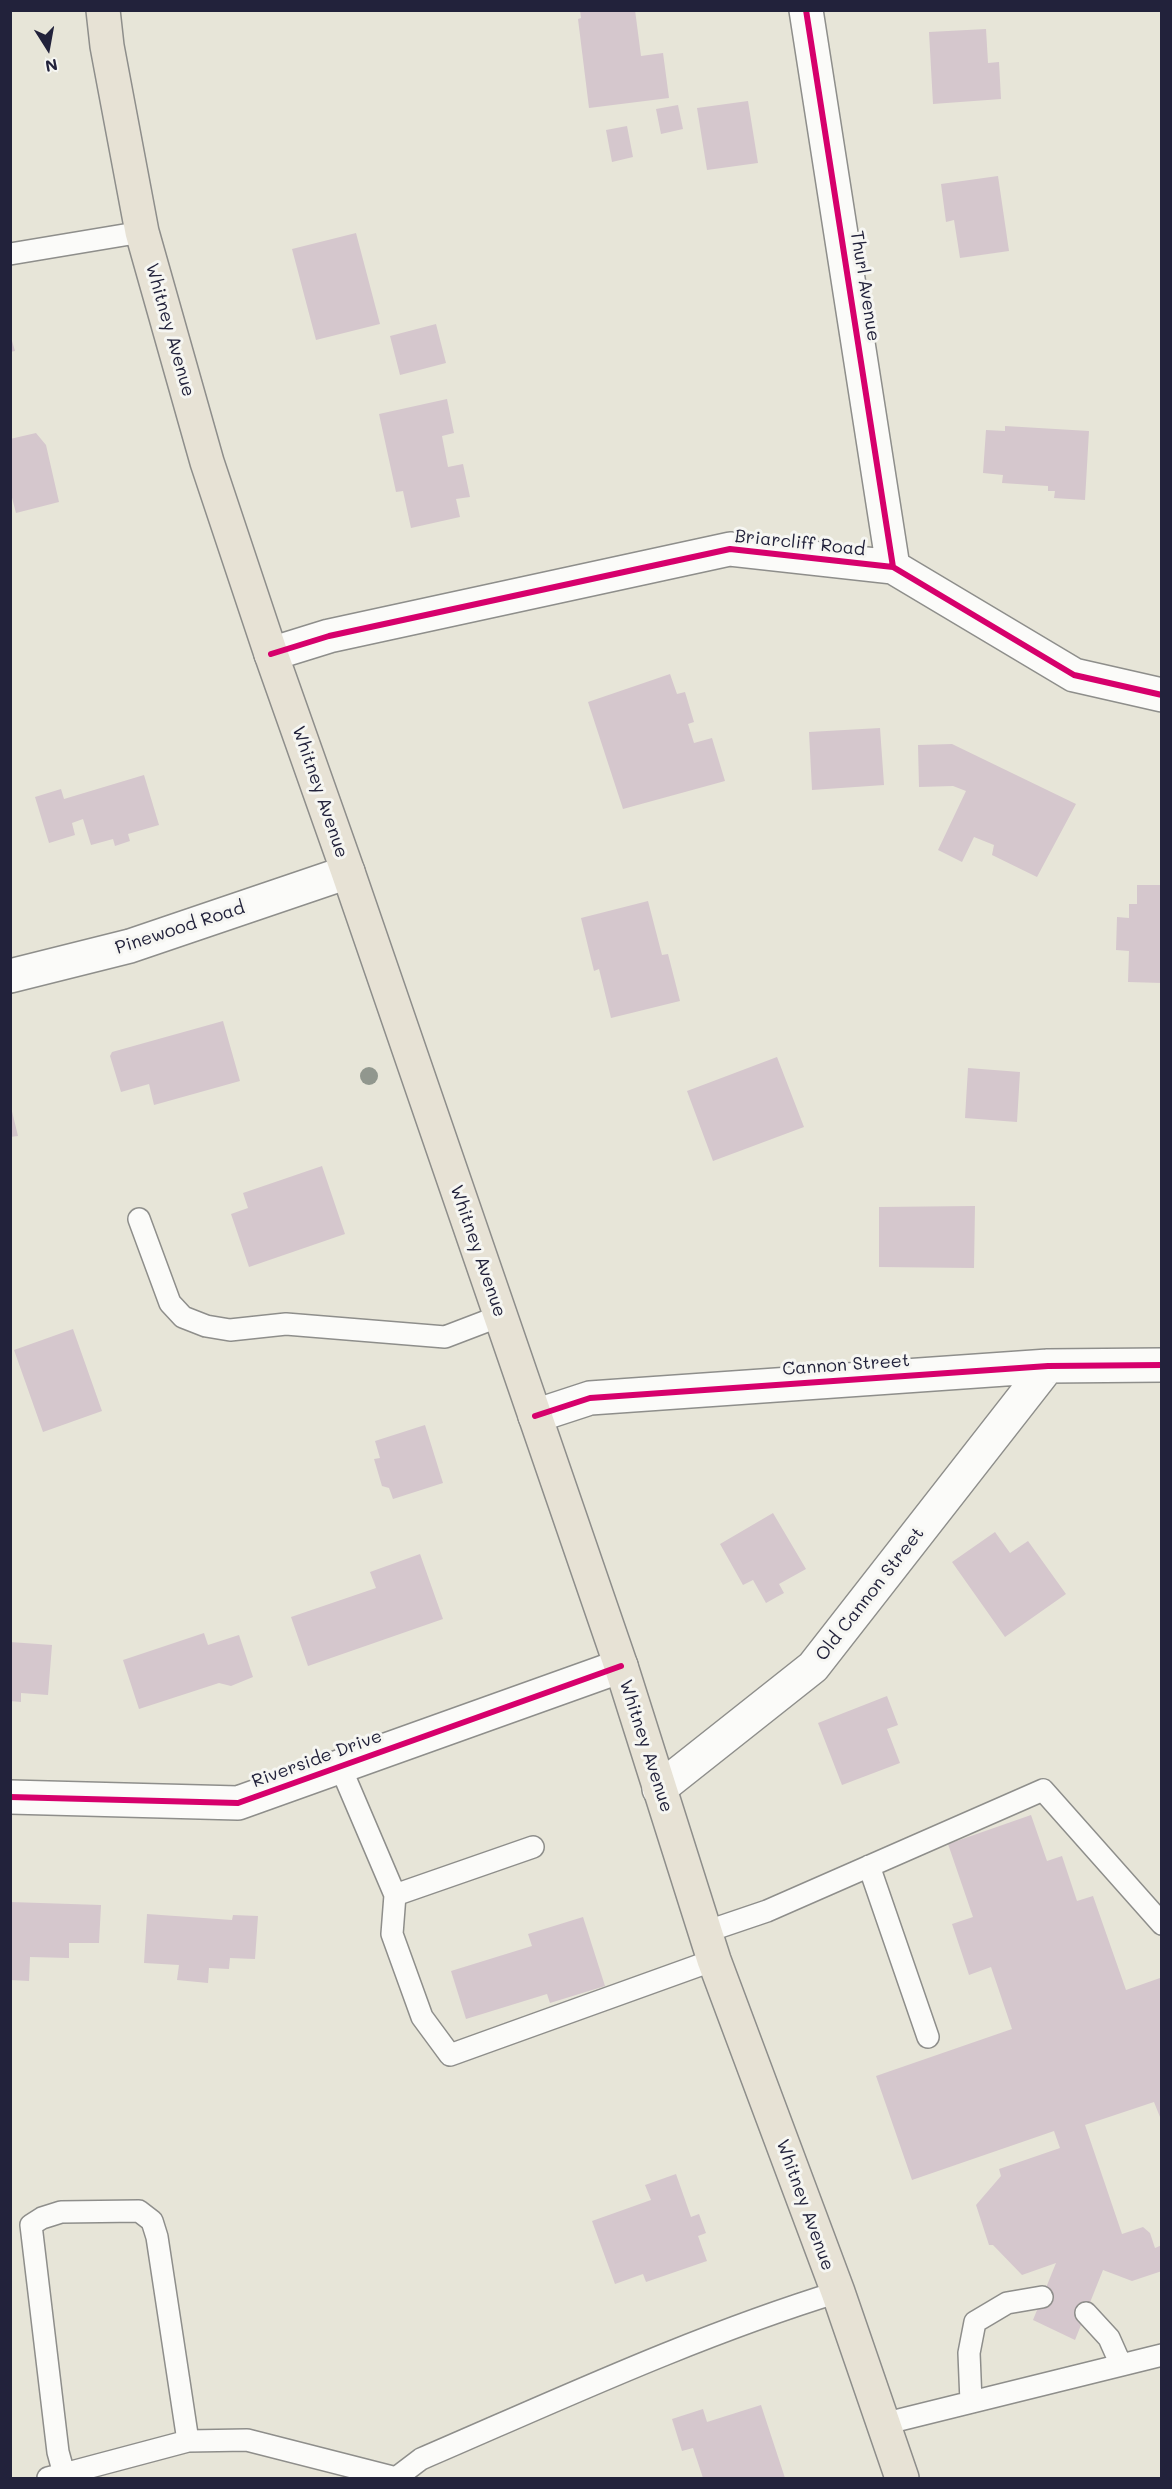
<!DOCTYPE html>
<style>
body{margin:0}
#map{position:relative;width:1172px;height:2489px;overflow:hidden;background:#e7e5d8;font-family:Mali,sans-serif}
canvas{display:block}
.frame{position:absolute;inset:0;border:12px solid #22223b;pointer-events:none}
.north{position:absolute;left:18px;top:18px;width:60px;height:60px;-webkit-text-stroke:4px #f6f6f2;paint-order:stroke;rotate:169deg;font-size:16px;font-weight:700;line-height:24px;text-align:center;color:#22223b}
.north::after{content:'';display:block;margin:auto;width:21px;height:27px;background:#22223b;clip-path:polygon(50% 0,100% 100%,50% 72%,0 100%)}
</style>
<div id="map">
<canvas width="1172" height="2489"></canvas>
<div class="frame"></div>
<div class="north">N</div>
</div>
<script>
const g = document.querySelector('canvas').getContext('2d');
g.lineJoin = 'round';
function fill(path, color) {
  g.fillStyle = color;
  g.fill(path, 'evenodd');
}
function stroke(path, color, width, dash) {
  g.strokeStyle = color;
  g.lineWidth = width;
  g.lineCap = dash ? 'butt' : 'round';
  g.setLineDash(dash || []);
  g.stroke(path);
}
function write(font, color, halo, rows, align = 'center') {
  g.font = font + ' Mali,sans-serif';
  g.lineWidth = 6;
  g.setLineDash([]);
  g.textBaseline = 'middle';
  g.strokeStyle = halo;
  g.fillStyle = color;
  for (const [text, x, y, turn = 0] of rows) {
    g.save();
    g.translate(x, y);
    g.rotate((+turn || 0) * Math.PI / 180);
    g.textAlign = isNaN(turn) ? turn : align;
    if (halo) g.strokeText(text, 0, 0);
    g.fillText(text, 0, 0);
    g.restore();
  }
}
fill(new Path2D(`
 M 580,10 L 635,10 L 641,56 L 663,53 L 669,98 L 589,108 L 578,19 L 581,18 Z
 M 986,29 L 988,63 L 999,62 L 1001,99 L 933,104 L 929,32 Z
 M 748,101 L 758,163 L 707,170 L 697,108 Z
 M 678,105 L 683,129 L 661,134 L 656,109 Z
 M 627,126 L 633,157 L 612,162 L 606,130 Z
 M 998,176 L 1009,251 L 960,258 L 954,220 L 946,222 L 941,184 Z
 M 356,233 L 380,324 L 316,340 L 292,249 Z
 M 436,324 L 446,363 L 400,375 L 390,336 Z
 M 10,334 L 15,351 L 10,352 Z
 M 447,399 L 454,433 L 442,436 L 448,467 L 463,464 L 470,497 L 456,499 L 460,517 L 411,528 L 403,491 L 396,492 L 379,414 Z
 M 1005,426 L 1089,431 L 1085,500 L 1054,498 L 1055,491 L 1048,491 L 1048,486 L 1002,483 L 1003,475 L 983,473 L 986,430 L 1005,431 Z
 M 36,433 L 46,445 L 59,502 L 16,513 L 10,490 L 10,439 Z
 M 670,674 L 677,694 L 685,692 L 694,722 L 688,724 L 694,743 L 712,738 L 725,781 L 623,809 L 588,702 Z
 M 880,728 L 884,785 L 812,790 L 809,732 Z
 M 952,744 L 1076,804 L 1037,877 L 992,855 L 994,845 L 974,837 L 962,862 L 938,850 L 966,791 L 953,786 L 919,787 L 918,745 Z
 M 144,775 L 159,825 L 128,834 L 130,841 L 115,846 L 113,839 L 91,845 L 83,819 L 72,823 L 75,835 L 49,843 L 35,797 L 61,789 L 64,799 Z
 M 1137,885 L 1162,885 L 1162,983 L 1128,982 L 1129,951 L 1116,950 L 1117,917 L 1129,918 L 1129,904 L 1137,904 Z
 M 648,901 L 662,955 L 668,954 L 680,1001 L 611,1018 L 599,969 L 594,971 L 581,918 Z
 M 223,1021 L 240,1081 L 154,1105 L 149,1084 L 121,1092 L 110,1056 L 112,1052 Z
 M 777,1057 L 804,1127 L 713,1161 L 687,1091 Z
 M 968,1068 L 1020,1072 L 1017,1122 L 965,1118 Z
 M 10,1103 L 18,1136 L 10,1137 Z
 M 322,1166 L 345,1234 L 249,1267 L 231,1214 L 248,1208 L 243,1193 Z
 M 975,1206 L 974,1268 L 879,1267 L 879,1207 Z
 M 73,1329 L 102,1411 L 43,1432 L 14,1350 Z
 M 425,1425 L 443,1483 L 393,1499 L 389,1488 L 382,1486 L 374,1459 L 380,1458 L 375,1441 Z
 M 773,1513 L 806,1569 L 779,1584 L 784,1593 L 766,1603 L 753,1580 L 743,1585 L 720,1544 Z
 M 995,1532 L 1010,1553 L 1028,1541 L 1066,1594 L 1005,1637 L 952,1562 Z
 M 420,1554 L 443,1619 L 308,1666 L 291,1617 L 376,1588 L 370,1572 Z
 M 204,1633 L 208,1645 L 239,1635 L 253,1677 L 231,1686 L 219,1683 L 139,1709 L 123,1660 Z
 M 10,1642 L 52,1645 L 48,1695 L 21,1693 L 21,1702 L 10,1701 Z
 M 887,1696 L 898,1725 L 887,1729 L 900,1763 L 842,1785 L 818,1723 Z
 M 1031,1815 L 1047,1861 L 1062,1856 L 1077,1901 L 1093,1896 L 1126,1990 L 1160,1978 L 1162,1981 L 1162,2122 L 1154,2102 L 1085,2125 L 1122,2234 L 1143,2227 L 1150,2233 L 1155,2248 L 1162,2245 L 1162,2271 L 1132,2281 L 1103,2270 L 1075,2340 L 1033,2320 L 1056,2263 L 1022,2275 L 993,2245 L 989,2245 L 976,2205 L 1001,2176 L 999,2169 L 1060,2148 L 1054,2131 L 912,2180 L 876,2076 L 1012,2029 L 991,1967 L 969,1975 L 952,1924 L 973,1917 L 948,1844 Z
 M 10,1902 L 101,1905 L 99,1943 L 69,1943 L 69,1958 L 30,1957 L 29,1981 L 10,1980 Z
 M 147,1914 L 232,1920 L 233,1915 L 258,1916 L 255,1959 L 230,1958 L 229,1969 L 209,1968 L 208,1983 L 177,1980 L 179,1965 L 144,1963 Z
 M 583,1917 L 605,1986 L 550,2003 L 547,1994 L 466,2019 L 451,1971 L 532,1946 L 528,1934 Z
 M 676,2174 L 691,2217 L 699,2214 L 706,2233 L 698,2236 L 707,2261 L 646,2282 L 643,2274 L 615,2284 L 592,2221 L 651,2200 L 645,2185 Z
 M 761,2405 L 785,2478 L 703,2478 L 693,2448 L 682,2451 L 672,2419 L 703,2409 L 707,2422 Z`), '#d5c7cd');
const service = new Path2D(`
 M 10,254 L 142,232
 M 139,1219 L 170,1303 L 183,1317 L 206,1326 L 230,1330 L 286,1324 L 445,1337 L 500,1316
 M 340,1766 L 395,1895 L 392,1934 L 422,2017 L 450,2055 L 714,1960
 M 869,1866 L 928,2037
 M 395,1895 L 533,1847
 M 705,1932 L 767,1911 L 1043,1790 L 1162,1924
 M 1086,2313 L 1109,2338 L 1121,2365
 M 971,2402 L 969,2353 L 975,2322 L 1007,2303 L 1042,2297
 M 883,2424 L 1162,2355
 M 64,2474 L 188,2441
 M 48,2478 L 64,2474 L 58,2452 L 31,2225 L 42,2218 L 61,2212 L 139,2211 L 152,2221 L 157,2237 L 188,2441 L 247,2440 L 396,2478
 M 396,2478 L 421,2459 C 558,2400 695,2336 838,2292`);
const minor = new Path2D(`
 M 806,10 L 893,567
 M 271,654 L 329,636 L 730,549 L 893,567 L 1074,675 L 1162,695
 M 10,976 L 130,946 L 348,872
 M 535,1416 L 590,1398 L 1048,1366 L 1162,1365
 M 659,1789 L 813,1667 L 1048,1366
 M 10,1797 L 238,1803 L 621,1666`);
const primary = new Path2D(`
 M 103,10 L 107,46 L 142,232 L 207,462 L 271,654 L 348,872 L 621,1666 L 714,1960 L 838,2292 L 902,2478`);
stroke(service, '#8e8e8b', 24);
stroke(minor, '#8e8e8b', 36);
stroke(primary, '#8e8e8b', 36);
stroke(service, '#fbfbf9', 21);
stroke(minor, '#fbfbf9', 33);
stroke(primary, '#e7e2d5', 33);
stroke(new Path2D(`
 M 806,10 L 893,567
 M 271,654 L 329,636 L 730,549 L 893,567 L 1074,675 L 1162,695
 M 535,1416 L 590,1398 L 1048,1366 L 1162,1365
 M 10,1797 L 238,1803 L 621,1666`), '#d6006c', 6);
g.fillStyle = '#91978e';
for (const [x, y] of [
 [369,1076]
]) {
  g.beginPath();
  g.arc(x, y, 9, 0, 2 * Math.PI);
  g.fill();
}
write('18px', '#22223b', '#f6f6f2', [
 ["Thurl Avenue",865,286,81],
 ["Whitney Avenue",170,330,74],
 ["Briarcliff Road",800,543,6],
 ["Whitney Avenue",320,792,71],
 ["Pinewood Road",180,928,-18],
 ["Whitney Avenue",478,1251,71],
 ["Cannon Street",846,1365,-4],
 ["Old Cannon Street",870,1594,-52],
 ["Whitney Avenue",646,1746,72],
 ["Riverside Drive",317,1759,-20],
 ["Whitney Avenue",805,2205,70]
]);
</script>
